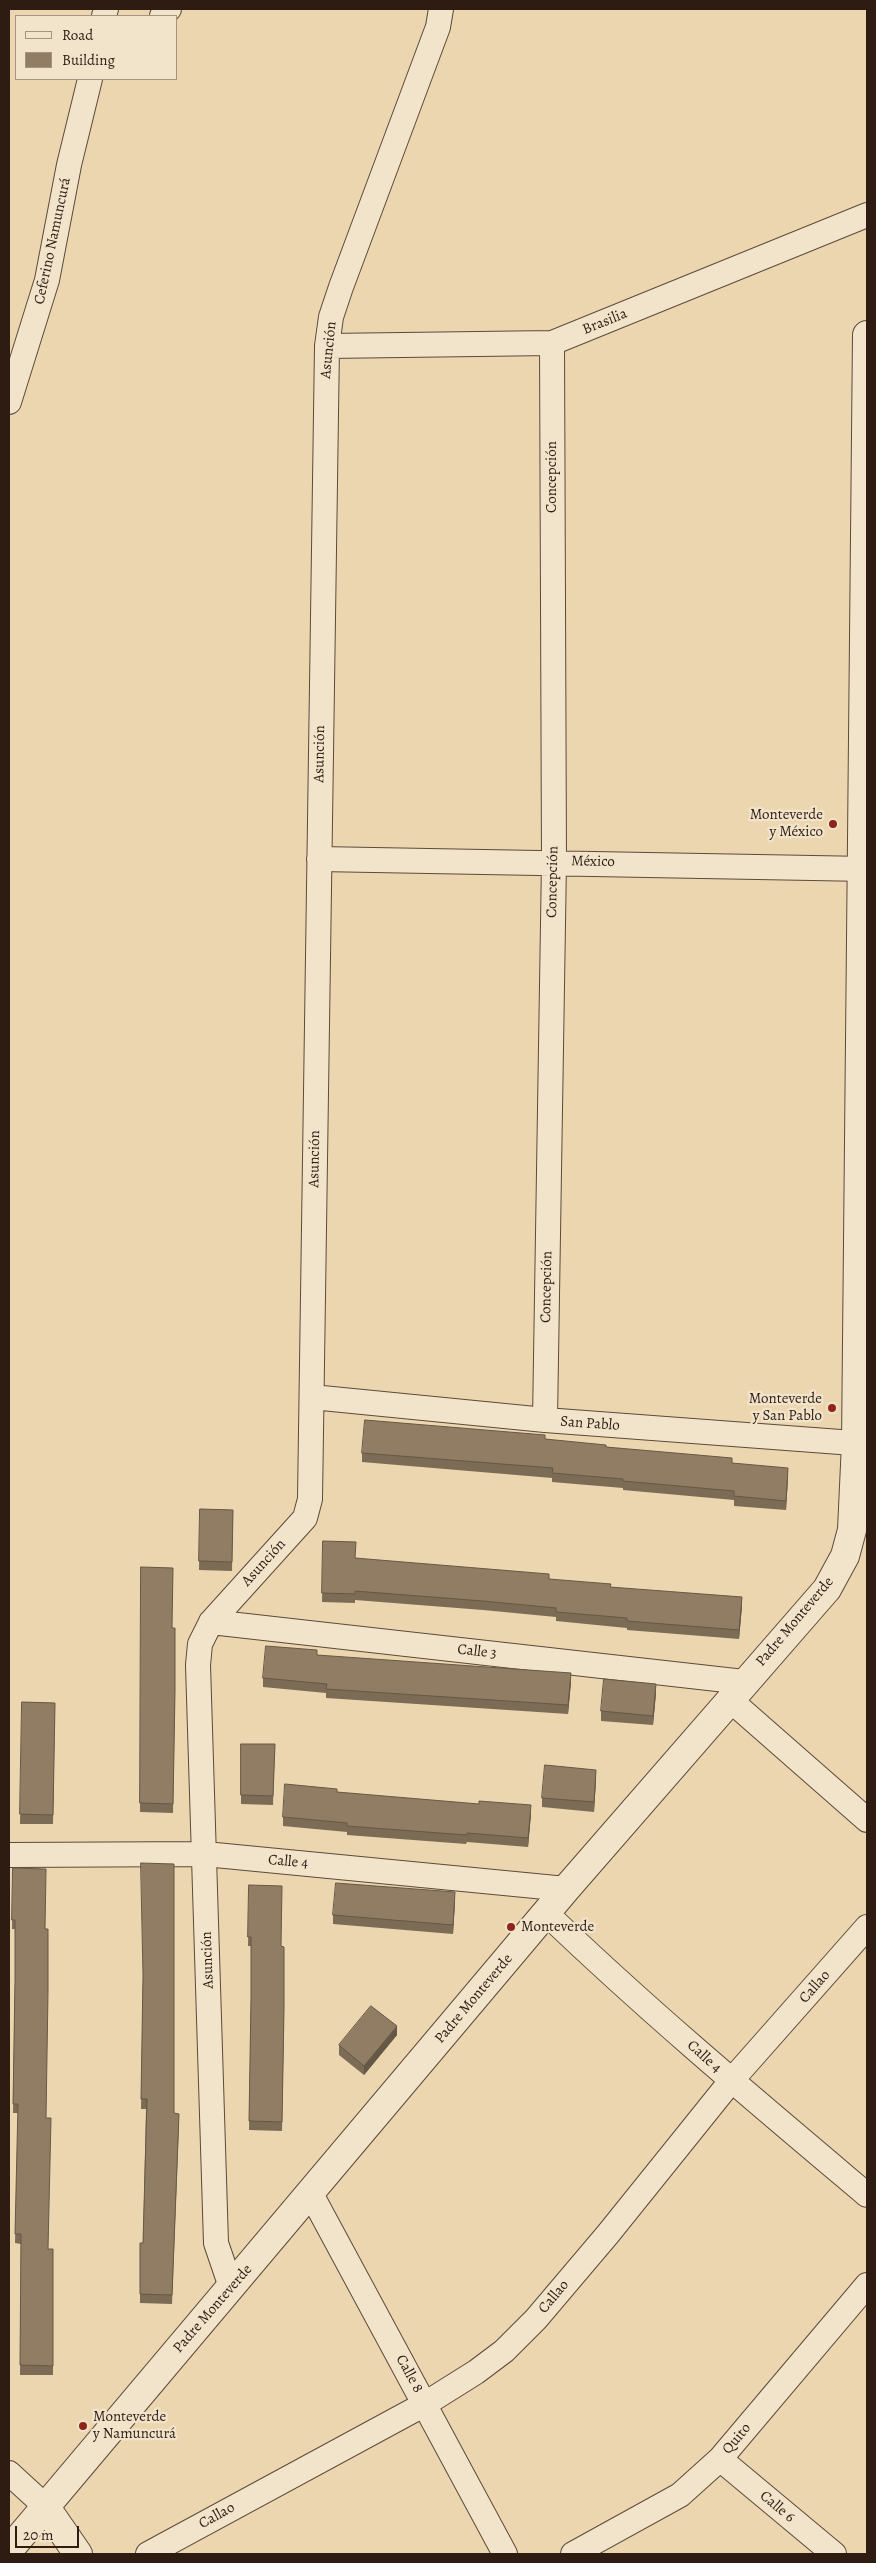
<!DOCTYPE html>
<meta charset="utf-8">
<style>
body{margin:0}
#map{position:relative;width:876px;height:2563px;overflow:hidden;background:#ebd6af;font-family:Alegreya,serif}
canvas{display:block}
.frame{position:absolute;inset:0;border:10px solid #2e1c13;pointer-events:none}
.legend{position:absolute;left:15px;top:15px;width:162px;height:65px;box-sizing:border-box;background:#f2e4cb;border:1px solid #a49481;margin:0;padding:6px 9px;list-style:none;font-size:15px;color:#2e1c13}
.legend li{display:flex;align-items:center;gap:10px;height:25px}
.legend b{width:25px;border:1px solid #a49481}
.scale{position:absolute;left:15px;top:2526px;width:64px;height:22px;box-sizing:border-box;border:2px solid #2e1c13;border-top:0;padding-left:6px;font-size:15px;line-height:18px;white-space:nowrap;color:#2e1c13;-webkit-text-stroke:4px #f2e4cb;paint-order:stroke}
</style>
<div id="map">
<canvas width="876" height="2563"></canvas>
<div class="frame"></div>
<ul class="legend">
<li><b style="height:6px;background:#f2e4cb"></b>Road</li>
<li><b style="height:14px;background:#907d64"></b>Building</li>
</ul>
<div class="scale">20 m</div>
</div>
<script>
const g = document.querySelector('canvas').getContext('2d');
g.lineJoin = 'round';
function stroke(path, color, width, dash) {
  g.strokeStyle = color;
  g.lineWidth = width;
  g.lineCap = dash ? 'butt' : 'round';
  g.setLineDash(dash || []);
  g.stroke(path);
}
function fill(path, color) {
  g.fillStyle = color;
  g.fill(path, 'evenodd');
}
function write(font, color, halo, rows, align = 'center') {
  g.font = font + ' Alegreya,serif';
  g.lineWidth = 4.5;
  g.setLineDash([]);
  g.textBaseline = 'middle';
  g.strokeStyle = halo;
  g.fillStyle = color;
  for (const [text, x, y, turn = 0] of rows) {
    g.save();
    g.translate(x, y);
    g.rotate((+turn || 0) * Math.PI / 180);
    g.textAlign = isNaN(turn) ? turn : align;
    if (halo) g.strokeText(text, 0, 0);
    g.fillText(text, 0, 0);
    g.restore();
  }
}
const minor = new Path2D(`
 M 104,16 L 106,9
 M 162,16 L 169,9
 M 327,346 L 552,343 L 867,215
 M 9,402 L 47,280 L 69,165 L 90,79
 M 319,859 L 867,869
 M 312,1397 L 545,1420 L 867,1444
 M 545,1420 L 554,861 L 552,343
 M 211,1622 L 744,1682
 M 729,1699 L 867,1820
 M 9,1855 L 205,1854 L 566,1889
 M 546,1913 C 649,2012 758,2103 867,2195
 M 311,2194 L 505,2554
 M 231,2287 L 216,2243 L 198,1665 L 200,1644 L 211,1622 L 305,1518 L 310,1499 L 327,346 L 331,317 L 341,287 L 438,27 L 441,9
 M 720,2459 L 834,2554
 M 9,2473 L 45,2506
 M 148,2554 L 425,2404 L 476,2372 L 504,2351 L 536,2319 L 608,2234 L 731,2081 L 867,1927
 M 573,2554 L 680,2495 L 720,2459 L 867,2285`);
const tertiary = new Path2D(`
 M 45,2506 L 78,2554
 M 9,2550 L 566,1889 L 827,1589 L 845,1556 L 852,1530 L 856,1443 L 867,335`);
stroke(minor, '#5d4a3a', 26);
stroke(tertiary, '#5d4a3a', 30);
stroke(minor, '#f2e4cb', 24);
stroke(tertiary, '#f2e4cb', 28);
fill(new Path2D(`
 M 545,1439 L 732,1463 L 788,1477 L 786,1510 L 734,1506 L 734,1500 L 623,1490 L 623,1488 L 552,1482 L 552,1478 L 362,1462 L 362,1453 Z
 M 200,1509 L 233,1510 L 232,1571 L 199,1570 Z
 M 323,1541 L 356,1558 L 549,1579 L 611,1587 L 742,1606 L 739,1639 L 627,1630 L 627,1628 L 556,1621 L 556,1617 L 483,1610 L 355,1600 L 355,1603 L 322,1602 Z
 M 141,1567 L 172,1628 L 175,1700 L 173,1813 L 140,1812 Z
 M 317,1655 L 571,1682 L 568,1714 L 326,1698 L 326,1693 L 263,1687 L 263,1678 Z
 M 656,1693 L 653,1725 L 601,1721 L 601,1711 Z
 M 22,1702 L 55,1703 L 53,1824 L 20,1824 Z
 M 241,1744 L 275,1744 L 273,1805 L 241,1804 Z
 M 596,1779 L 594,1812 L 542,1807 L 542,1798 Z
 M 337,1792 L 531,1814 L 528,1847 L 467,1842 L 466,1844 L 347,1835 L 347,1832 L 283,1826 L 283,1817 Z
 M 13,1868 L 45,1929 L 46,2118 L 48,2249 L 53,2249 L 53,2375 L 20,2375 L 21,2244 L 15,2243 L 18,2113 L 13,2113 L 15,1982 L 15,1929 L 12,1929 Z
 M 249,1885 L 281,1946 L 284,2018 L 282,2131 L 249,2130 L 251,1998 L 251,1946 L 248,1946 Z
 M 455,1901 L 453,1934 L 333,1924 L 333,1915 Z
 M 143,1981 L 174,2113 L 179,2123 L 172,2304 L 140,2303 L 140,2243 L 143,2243 L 146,2109 L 141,2109 Z
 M 397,2035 L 364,2075 L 339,2055 L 339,2045 Z`), '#7c6c56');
fill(new Path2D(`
 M 788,1468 L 788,1477 L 786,1510 L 786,1501 Z
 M 742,1597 L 742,1606 L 739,1639 L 739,1630 Z
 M 571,1673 L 571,1682 L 568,1714 L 568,1705 Z
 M 656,1684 L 656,1693 L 653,1725 L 653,1716 Z
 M 596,1770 L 596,1779 L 594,1812 L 594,1802 Z
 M 531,1805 L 531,1814 L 528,1847 L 528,1838 Z
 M 455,1892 L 455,1901 L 453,1934 L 453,1925 Z
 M 397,2026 L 397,2035 L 364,2075 L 364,2066 Z`), '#655846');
const building = new Path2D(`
 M 365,1420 L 545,1435 L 545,1439 L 606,1445 L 606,1447 L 732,1458 L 732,1463 L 788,1468 L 786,1501 L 734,1496 L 734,1491 L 623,1481 L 623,1479 L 552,1473 L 553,1468 L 362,1453 Z
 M 200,1509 L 233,1510 L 232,1562 L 199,1561 Z
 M 323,1541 L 356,1542 L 355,1558 L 549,1574 L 549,1579 L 611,1584 L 610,1587 L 742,1597 L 739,1630 L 627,1621 L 627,1618 L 556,1612 L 556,1608 L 483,1601 L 355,1591 L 355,1594 L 322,1593 Z
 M 141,1567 L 173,1568 L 172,1628 L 175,1628 L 175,1691 L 173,1804 L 140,1803 Z
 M 266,1646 L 317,1650 L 317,1655 L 571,1673 L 568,1705 L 326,1689 L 327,1684 L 263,1678 Z
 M 604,1679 L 656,1684 L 653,1716 L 601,1711 Z
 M 22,1702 L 55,1703 L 53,1815 L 20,1814 Z
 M 241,1744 L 275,1744 L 273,1796 L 241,1795 Z
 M 545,1765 L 596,1770 L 594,1802 L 542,1798 Z
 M 285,1784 L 337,1789 L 337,1792 L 479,1804 L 479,1801 L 531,1805 L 528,1838 L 467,1833 L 466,1835 L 347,1826 L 347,1823 L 283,1817 Z
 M 141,1863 L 174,1864 L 174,2113 L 179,2114 L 172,2295 L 140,2294 L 140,2243 L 143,2243 L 147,2099 L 141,2099 L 143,1976 Z
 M 13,1868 L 46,1869 L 45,1929 L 48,1929 L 48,1992 L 46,2118 L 51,2118 L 48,2249 L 53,2249 L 53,2366 L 20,2365 L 21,2234 L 15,2234 L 18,2104 L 13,2104 L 15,1980 L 15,1920 L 12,1920 Z
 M 336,1883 L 455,1892 L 453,1925 L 333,1915 Z
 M 249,1885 L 282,1886 L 281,1946 L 284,1947 L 284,2009 L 282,2122 L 249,2121 L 251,1998 L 251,1937 L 248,1937 Z
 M 371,2006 L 397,2026 L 364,2066 L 339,2045 Z`);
fill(building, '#907d64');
stroke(building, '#655846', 1);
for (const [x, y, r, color] of [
 [833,824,5,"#8f2418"],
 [832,1408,5,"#8f2418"],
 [511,1927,5,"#8f2418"],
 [83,2426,5,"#8f2418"]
]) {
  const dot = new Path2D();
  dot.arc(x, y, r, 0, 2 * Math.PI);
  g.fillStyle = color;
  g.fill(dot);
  stroke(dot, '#f2e4cb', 2);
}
write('15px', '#2e1c13', '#f2e4cb', [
 ["Ceferino Namuncurá",53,241,-78],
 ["Brasilia",605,322,-22],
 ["Asunción",329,350,-84],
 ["Concepción",552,477,-90],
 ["Asunción",320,754,-89],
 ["México",593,862,1],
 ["Concepción",553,882,-89],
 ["Asunción",315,1159,-89],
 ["Concepción",547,1287,-89],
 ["San Pablo",590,1424,4],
 ["Asunción",264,1563,-48],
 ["Padre Monteverde",795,1622,-50],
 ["Calle 3",477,1652,6],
 ["Calle 4",288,1862,5],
 ["Asunción",208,1960,-92],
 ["Callao",815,1987,-49],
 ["Padre Monteverde",474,1999,-50],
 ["Calle 4",704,2057,42],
 ["Callao",554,2297,-50],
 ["Padre Monteverde",213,2309,-49],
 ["Calle 8",409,2374,61],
 ["Quito",737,2439,-50],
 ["Calle 6",777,2507,40],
 ["Callao",217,2516,-29]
]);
write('15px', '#2e1c13', '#f2e4cb', [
 ["Monteverde",823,815],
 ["y México",823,832],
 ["Monteverde",822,1399],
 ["y San Pablo",822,1416],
 ["Monteverde",521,1927,"left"],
 ["Monteverde",93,2417,"left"],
 ["y Namuncurá",93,2434,"left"]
], 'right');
</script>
